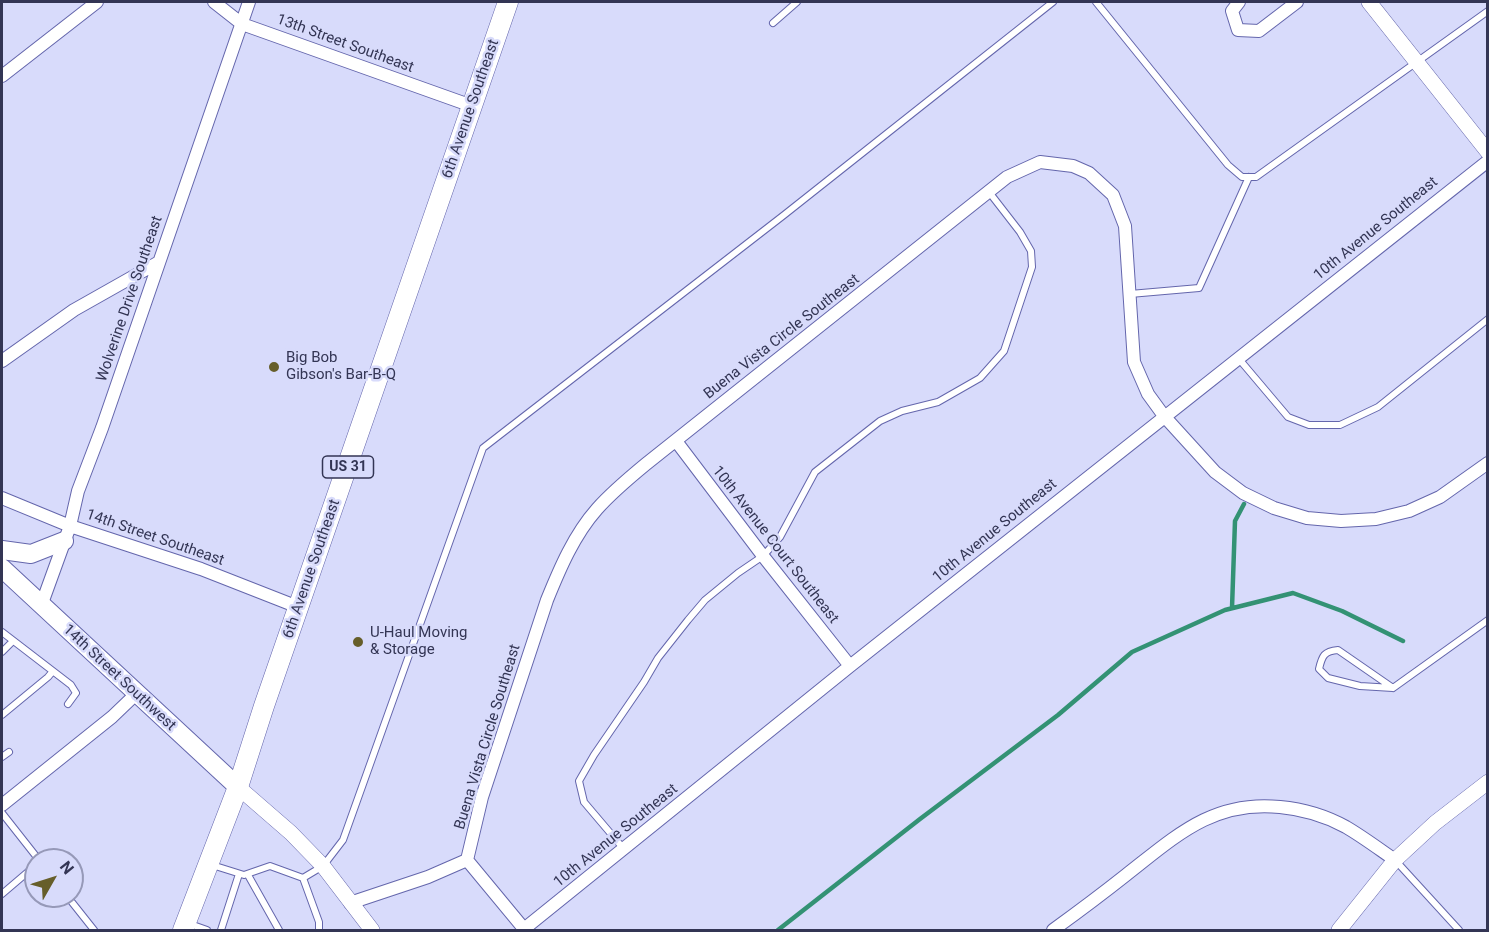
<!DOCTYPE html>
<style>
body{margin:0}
#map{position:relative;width:1489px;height:932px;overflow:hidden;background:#d8dbfb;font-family:Roboto,sans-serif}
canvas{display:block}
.frame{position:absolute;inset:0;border:3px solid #333554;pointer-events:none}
.north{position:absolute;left:24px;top:848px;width:60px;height:60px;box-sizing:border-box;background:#d8dbfb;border:2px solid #9699b8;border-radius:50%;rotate:51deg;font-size:16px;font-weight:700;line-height:24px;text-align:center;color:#333554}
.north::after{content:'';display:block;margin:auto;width:21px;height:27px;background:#665e2a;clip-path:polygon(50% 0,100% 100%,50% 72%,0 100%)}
</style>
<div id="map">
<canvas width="1489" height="932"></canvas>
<div class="frame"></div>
<div class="north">N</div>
</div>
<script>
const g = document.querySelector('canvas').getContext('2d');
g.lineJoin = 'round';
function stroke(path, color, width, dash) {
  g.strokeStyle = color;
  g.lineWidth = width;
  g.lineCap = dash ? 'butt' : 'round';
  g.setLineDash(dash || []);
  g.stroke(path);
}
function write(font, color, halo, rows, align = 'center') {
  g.font = font + ' Roboto,sans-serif';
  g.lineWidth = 5;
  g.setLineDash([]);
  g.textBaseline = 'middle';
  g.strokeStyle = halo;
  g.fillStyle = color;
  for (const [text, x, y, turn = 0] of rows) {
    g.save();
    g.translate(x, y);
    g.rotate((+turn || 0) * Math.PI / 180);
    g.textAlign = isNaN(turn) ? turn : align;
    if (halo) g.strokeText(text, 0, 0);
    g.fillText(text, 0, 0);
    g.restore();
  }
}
stroke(new Path2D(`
 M 1232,608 L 1235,521 L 1244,504
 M 778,930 L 920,819 L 1058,715 L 1132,652 L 1225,610 L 1293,593 L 1342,611 L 1403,641`), '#339274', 4.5);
const service = new Path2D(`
 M 1096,2 L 1228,165 L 1242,177 L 1256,177 L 1488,11
 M 773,23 L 797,2
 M 1130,294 L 1199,288 L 1249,177
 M 1239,359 L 1288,417 L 1309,425 L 1340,425 L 1378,407 L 1488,319
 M 2,632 L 71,685 L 76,693 L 68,704
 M 2,652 L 13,641
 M 1393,688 L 1338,650 C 1324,651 1322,656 1319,669 L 1328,678 L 1360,686 L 1393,688 L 1488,620
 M 2,715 L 48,677 L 53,671
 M 2,757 L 9,752
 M 2,813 L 39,860
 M 623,848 L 584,802 L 579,781 L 594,755 L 644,682 L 658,658 L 688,620 L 705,600 L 738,573 L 763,556 L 780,537 L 815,472 L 880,421 L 902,411 L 938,402 L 980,378 L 1004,351 L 1032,267 L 1031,251 L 1020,232 L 989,192
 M 1395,860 L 1459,930
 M 212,865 L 244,875 L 270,866 L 303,878 L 323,866 L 343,840 L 483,448 L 784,215 L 1053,2
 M 248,875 L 279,930
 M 303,878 L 319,922 L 319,930
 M 2,894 L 36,865
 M 67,896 L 94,930
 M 190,924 L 207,930
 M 221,930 L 239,874`);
const minor = new Path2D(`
 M 214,2 L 242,24 L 472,106
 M 1239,2 L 1232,11 L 1238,30 L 1259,31 L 1297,2
 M 2,76 L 97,2
 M 2,361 L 74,310 L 159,262
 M 676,441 L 763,556 L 850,666
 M 2,498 L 70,526 L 201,569 L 298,607
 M 41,606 L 70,526 L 78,491 L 102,428 L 249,2
 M 2,805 L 112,717 L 136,694
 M 467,860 L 482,797 L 547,600 C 560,568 574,535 597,509 C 612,492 629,478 646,464 L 1007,177 L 1040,162 L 1073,166 L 1089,173 L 1113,195 L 1125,226 L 1134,362 L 1148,394 L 1164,416 L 1215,472 L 1243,493 L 1274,508 L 1307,518 L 1341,521 L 1376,519 L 1409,511 L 1440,497 L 1488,463
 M 467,860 L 525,930
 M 350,903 L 428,877 L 467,860
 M 524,929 L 850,666 L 1488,161
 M 1053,930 C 1078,912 1102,894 1126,875 C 1176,836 1213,800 1280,807 C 1302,809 1326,816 1346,827 C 1363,837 1379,849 1395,860`);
const tertiary = new Path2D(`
 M 1369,2 L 1488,152
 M 238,787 L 291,833 L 323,866 L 372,930
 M 1339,930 L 1395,860 L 1435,823 L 1488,782`);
const secondary = new Path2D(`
 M 2,550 L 31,554 L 64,541
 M 2,568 L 238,787`);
const primary = new Path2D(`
 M 183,930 L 238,787 L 264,706 L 508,2`);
stroke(service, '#6466ac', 8);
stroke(minor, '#6466ac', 14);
stroke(tertiary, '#6466ac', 16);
stroke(secondary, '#6466ac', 20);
stroke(primary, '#6466ac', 21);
stroke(service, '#fff', 6);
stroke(minor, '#fff', 12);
stroke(tertiary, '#fff', 15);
stroke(secondary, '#fff', 18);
stroke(primary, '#fff', 20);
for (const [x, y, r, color] of [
 [274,367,6,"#665e2a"],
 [358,642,6,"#665e2a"]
]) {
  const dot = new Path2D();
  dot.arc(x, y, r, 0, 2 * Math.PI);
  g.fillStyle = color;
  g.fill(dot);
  stroke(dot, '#d8dbfb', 2);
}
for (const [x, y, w] of [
 [348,467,51]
]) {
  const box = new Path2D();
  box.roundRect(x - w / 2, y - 11, w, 22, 4.5);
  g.fillStyle = '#d8dbfb';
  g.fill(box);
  stroke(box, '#333554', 1.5);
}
write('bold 14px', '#333554', null, [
 ["US 31",348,467]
]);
write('15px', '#333554', '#d8dbfb', [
 ["13th Street Southeast",345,44,20],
 ["6th Avenue Southeast",471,109,-71],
 ["10th Avenue Southeast",1376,229,-39],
 ["Wolverine Drive Southeast",130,299,-71],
 ["Buena Vista Circle Southeast",782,337,-38],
 ["10th Avenue Southeast",995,531,-39],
 ["14th Street Southeast",155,538,19],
 ["10th Avenue Court Southeast",775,545,52],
 ["6th Avenue Southeast",312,569,-71],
 ["14th Street Southwest",119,678,43],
 ["Buena Vista Circle Southeast",488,737,-73],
 ["10th Avenue Southeast",616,836,-39]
]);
write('15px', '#333554', '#d8dbfb', [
 ["Big Bob",286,358],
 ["Gibson's Bar-B-Q",286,375],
 ["U-Haul Moving",370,633],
 ["& Storage",370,650]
], 'left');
</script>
